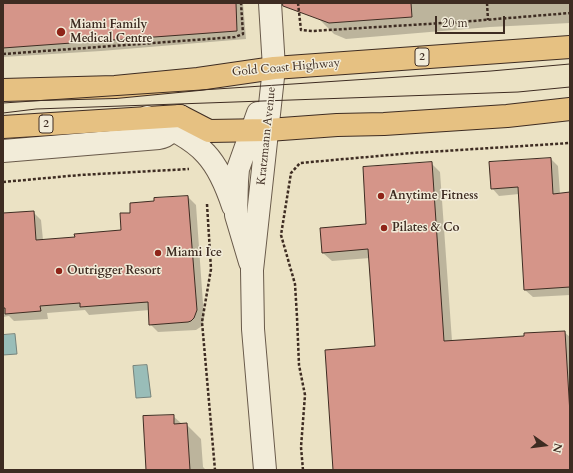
<!DOCTYPE html>
<style>
body{margin:0}
#map{position:relative;width:573px;height:473px;overflow:hidden;background:#ebe2c4;font-family:Cardo,serif}
canvas{display:block}
.frame{position:absolute;inset:0;border:4px solid #3e2c22;pointer-events:none}
.north{position:absolute;left:525px;top:425px;width:40px;height:40px;-webkit-text-stroke:3px #f2ecd9;paint-order:stroke;rotate:104deg;font-size:11px;font-weight:700;line-height:16px;text-align:center;color:#3e2c22}
.north::after{content:'';display:block;margin:auto;width:14px;height:18px;background:#3e2c22;clip-path:polygon(50% 0,100% 100%,50% 72%,0 100%)}
.scale{position:absolute;left:435px;top:16px;width:70px;height:18px;box-sizing:border-box;border:2px solid #3e2c22;border-top:0;padding-left:5px;font-size:12px;line-height:14px;white-space:nowrap;color:#3e2c22;-webkit-text-stroke:3px #f2ecd9;paint-order:stroke}
</style>
<div id="map">
<canvas width="573" height="473"></canvas>
<div class="frame"></div>
<div class="north">N</div>
<div class="scale">20 m</div>
</div>
<script>
const g = document.querySelector('canvas').getContext('2d');
g.lineJoin = 'round';
function fill(path, color) {
  g.fillStyle = color;
  g.fill(path, 'evenodd');
}
function stroke(path, color, width, dash) {
  g.strokeStyle = color;
  g.lineWidth = width;
  g.lineCap = dash ? 'butt' : 'round';
  g.setLineDash(dash || []);
  g.stroke(path);
}
function write(font, color, halo, rows, align = 'center') {
  g.font = font + ' Cardo,serif';
  g.lineWidth = 3;
  g.setLineDash([]);
  g.textBaseline = 'middle';
  g.strokeStyle = halo;
  g.fillStyle = color;
  for (const [text, x, y, turn = 0] of rows) {
    g.save();
    g.translate(x, y);
    g.rotate((+turn || 0) * Math.PI / 180);
    g.textAlign = isNaN(turn) ? turn : align;
    if (halo) g.strokeText(text, 0, 0);
    g.fillText(text, 0, 0);
    g.restore();
  }
}
const water = new Path2D(`
 M 15,334 L 17,354 L 3,355 L 3,335 Z
 M 147,365 L 151,397 L 136,398 L 133,366 Z`);
fill(water, '#99bdb8');
stroke(water, '#75837c', 1);
fill(new Path2D(`
 M 3,3 L 243,3 L 246,39 L 101,51 L 3,57 Z
 M 306,3 L 570,3 L 570,23 L 490,27 L 346,39 L 334,34 L 318,18 Z
 M 551,159 L 558,166 L 560,194 L 570,193 L 570,295 L 533,297 L 525,290 L 519,194 L 499,196 L 492,188 Z
 M 431,163 L 440,172 L 452,341 L 525,337 L 564,332 L 570,337 L 570,470 L 334,470 L 376,347 L 370,258 L 332,261 L 323,253 L 367,225 Z
 M 188,197 L 196,205 L 204,318 L 202,326 L 196,330 L 158,332 L 150,324 L 150,310 L 89,315 L 85,310 L 47,313 L 48,319 L 14,321 L 9,316 L 3,317 L 3,214 L 33,212 L 41,220 L 43,240 L 76,238 L 122,231 L 131,214 L 155,202 Z
 M 173,416 L 182,424 L 186,424 L 201,439 L 203,467 L 206,470 L 147,470 Z`), '#0003');
const building = new Path2D(`
 M 3,3 L 236,3 L 237,31 L 3,48 Z
 M 283,3 L 411,3 L 412,17 L 329,23 L 283,6 Z
 M 551,158 L 553,194 L 570,192 L 570,287 L 524,290 L 518,187 L 491,189 L 489,162 Z
 M 432,162 L 444,341 L 524,336 L 524,333 L 565,331 L 570,414 L 570,470 L 333,470 L 325,350 L 375,346 L 368,249 L 322,253 L 320,228 L 366,224 L 363,167 Z
 M 188,196 L 197,310 L 194,318 L 191,321 L 188,322 L 149,325 L 148,302 L 80,307 L 80,303 L 40,306 L 41,311 L 5,314 L 5,308 L 3,308 L 3,213 L 34,211 L 36,240 L 75,237 L 74,234 L 121,230 L 120,213 L 130,213 L 130,203 L 154,201 L 154,198 Z
 M 174,415 L 174,424 L 187,423 L 190,470 L 146,470 L 143,416 Z`);
fill(building, '#d59589');
stroke(building, '#3e2c22', 1);
const minor = new Path2D(`
 M 3,151 L 159,138 C 171,136 174,126 180,116`);
const tertiary = new Path2D(`
 M 147,117 C 166,126 192,138 206,154 C 219,168 227,188 233,206
 M 250,262 L 236,215 L 237,181 L 238,169 L 258,113
 M 265,470 L 253,329 L 252,270 L 274,68 L 270,3`);
const trunk = new Path2D(`
 M 3,90 L 115,87 L 198,79 L 274,68 L 570,47
 M 3,127 L 180,116 L 209,131 L 268,130 L 337,125 L 384,124 L 507,116 L 570,109`);
stroke(minor, '#695a4a', 24);
stroke(tertiary, '#695a4a', 24);
stroke(trunk, '#3e2c22', 24);
stroke(new Path2D(`
 M 298,3 L 301,30 L 312,31 L 460,22 L 570,13
 M 487,3 L 488,20
 M 3,54 L 235,37 L 243,34 L 241,3
 M 3,182 L 80,175 L 189,169
 M 207,204 L 211,269 L 202,322 L 215,470
 M 303,470 L 301,447 L 305,395 L 299,365 L 297,317 L 295,284 L 281,235 L 291,173 L 300,163 L 412,153 L 570,143`), '#3e2c22', 2.5, [3, 2]);
stroke(minor, '#f2ecd9', 22);
stroke(tertiary, '#f2ecd9', 22);
stroke(trunk, '#e6c182', 22);
stroke(new Path2D(`
 M 3,103 L 491,71 L 570,64
 M 3,113 L 36,109 L 518,92 L 570,87`), '#3e2c22', 1);
for (const [x, y, r, color] of [
 [61,32,5,"#8f2418"],
 [381,196,4,"#8f2418"],
 [384,228,4,"#8f2418"],
 [158,253,4,"#8f2418"],
 [59,271,4,"#8f2418"]
]) {
  const dot = new Path2D();
  dot.arc(x, y, r, 0, 2 * Math.PI);
  g.fillStyle = color;
  g.fill(dot);
  stroke(dot, '#f2ecd9', 1.5);
}
for (const [x, y, w] of [
 [422,57,14],
 [46,124,14]
]) {
  const box = new Path2D();
  box.roundRect(x - w / 2, y - 9, w, 18, 3);
  g.fillStyle = '#f2ecd9';
  g.fill(box);
  stroke(box, '#3e2c22', 1);
}
write('bold 11px', '#3e2c22', null, [
 ["2",422,57],
 ["2",46,124]
]);
write('bold 12px', '#3e2c22', '#f2ecd9', [
 ["Miami Family",70,25],
 ["Medical Centre",70,39],
 ["Anytime Fitness",389,196],
 ["Pilates & Co",392,228],
 ["Miami Ice",166,253],
 ["Outrigger Resort",67,271]
], 'left');
write('12px', '#3e2c22', '#f2ecd9', [
 ["Gold Coast Highway",286,68,-5],
 ["Kratzmann Avenue",267,136,-84]
]);
</script>
